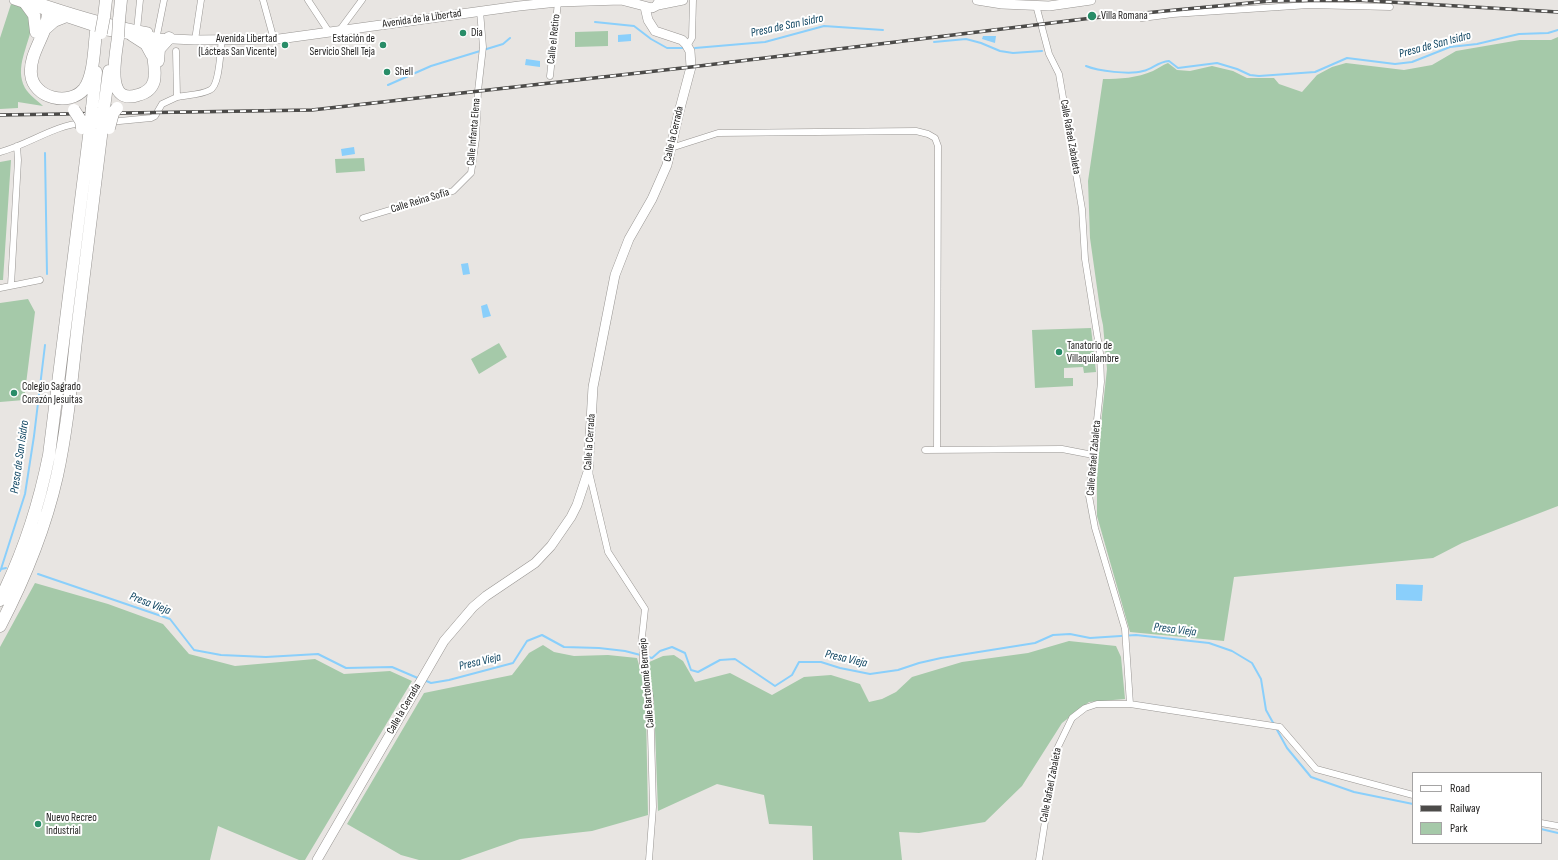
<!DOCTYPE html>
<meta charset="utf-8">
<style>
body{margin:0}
#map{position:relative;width:1558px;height:860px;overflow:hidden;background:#e8e5e2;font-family:"Sofia Sans Condensed",sans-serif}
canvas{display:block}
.legend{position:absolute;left:1412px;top:772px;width:130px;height:72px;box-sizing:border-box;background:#fff;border:1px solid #a5a4a4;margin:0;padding:5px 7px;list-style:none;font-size:12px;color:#1d1c1b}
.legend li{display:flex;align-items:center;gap:8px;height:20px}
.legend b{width:20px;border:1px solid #a5a4a4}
</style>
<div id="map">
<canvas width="1558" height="860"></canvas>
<ul class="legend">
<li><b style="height:5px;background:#fff"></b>Road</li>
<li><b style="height:5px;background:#4c4b49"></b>Railway</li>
<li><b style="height:11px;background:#a5c9a9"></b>Park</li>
</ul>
</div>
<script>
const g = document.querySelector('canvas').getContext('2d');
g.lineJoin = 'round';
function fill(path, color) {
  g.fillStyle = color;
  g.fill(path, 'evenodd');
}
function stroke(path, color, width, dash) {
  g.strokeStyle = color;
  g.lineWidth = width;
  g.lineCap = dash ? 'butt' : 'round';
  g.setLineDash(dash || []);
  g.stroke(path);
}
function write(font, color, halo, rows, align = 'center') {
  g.font = font + ' "Sofia Sans Condensed",sans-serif';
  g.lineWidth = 4;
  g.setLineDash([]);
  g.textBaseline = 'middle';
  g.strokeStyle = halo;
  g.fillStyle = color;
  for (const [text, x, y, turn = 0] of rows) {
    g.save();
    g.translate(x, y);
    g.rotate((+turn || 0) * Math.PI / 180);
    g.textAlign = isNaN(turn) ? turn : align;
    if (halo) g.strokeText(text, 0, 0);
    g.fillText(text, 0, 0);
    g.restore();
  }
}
fill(new Path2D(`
 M 11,4 L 22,7 L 32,24 C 29,46 14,67 25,88 C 29,95 38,101 43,106 L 18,102 L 18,108 L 0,109 L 0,38 Z
 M 608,31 L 608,46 L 575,47 L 575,32 Z
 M 1558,37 L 1558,506 L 1462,543 L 1433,558 L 1234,577 L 1224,641 L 1130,632 L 1097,516 L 1097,460 L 1107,369 L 1103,325 L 1101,316 L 1090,238 L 1088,181 L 1103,79 C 1120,79 1137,78 1153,71 C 1159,68 1162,65 1168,63 L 1177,70 L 1190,71 L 1212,66 L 1233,71 L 1247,78 L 1274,78 L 1279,84 L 1302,92 L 1317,75 L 1332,67 L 1346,63 L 1404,70 L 1432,65 L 1456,51 L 1520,40 L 1551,40 Z
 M 364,158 L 365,171 L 336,173 L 335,159 Z
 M 11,160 L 3,280 L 0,280 L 0,162 Z
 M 28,299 L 35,312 L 24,400 L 0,402 L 0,303 Z
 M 1091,328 L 1096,372 L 1084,373 L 1083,367 L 1064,368 L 1064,378 L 1073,378 L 1073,386 L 1035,388 L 1032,330 Z
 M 499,343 L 507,357 L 479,374 L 471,359 Z
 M 35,583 L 108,604 L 163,624 L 189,654 L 235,666 L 315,659 L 344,674 L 390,671 L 412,681 L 305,860 L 299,860 L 218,826 L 210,860 L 0,860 L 0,647 Z
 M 1069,641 L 1116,646 L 1121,657 L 1125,699 L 1089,702 L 1062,723 L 1022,786 L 985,822 L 919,833 L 899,832 L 902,860 L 813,860 L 812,826 L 769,824 L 764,795 L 717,784 L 658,811 L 654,702 L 647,663 L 663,656 L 674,655 L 683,661 L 695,682 L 730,673 L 772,695 L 804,677 L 831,675 L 860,684 L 869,702 L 882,699 L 896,692 L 912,677 L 962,662 L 1028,653 Z
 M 543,645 L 554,652 L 574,656 L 608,655 L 637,658 L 644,683 L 646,713 L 648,815 L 592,831 L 520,839 L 460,860 L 419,860 L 401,855 L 347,824 L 424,693 L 512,675 L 529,653 Z`), '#a5c9a9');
fill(new Path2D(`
 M 631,34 L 631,41 L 618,42 L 618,35 Z
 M 983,36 L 996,36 L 995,43 L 982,39 Z
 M 526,59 L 540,61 L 540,67 L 525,65 Z
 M 354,147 L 355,154 L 342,156 L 341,149 Z
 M 468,263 L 470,274 L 463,275 L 461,264 Z
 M 487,304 L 491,316 L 483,318 L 481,306 Z
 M 1396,584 L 1423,585 L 1422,601 L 1396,600 Z`), '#8acffb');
stroke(new Path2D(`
 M 595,22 L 634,26 L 651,39 L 667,48 L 683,48
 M 934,42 L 966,39 L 981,43 L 1000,51 L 1013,53 L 1042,51
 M 695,48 L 765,42 L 824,26 L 883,30
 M 1086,66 C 1098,71 1130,75 1143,71 C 1153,69 1157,62 1169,61 L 1178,68 L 1217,63 L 1237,69 L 1250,75 L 1259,76 L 1315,72 L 1347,58 L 1395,64 L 1412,62 L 1450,47 L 1477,44 L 1519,34 L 1548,33 L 1558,30
 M 388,85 L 431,66 L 503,44 L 510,38
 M 45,153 L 47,274
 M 1,569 L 25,494 L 34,436 L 45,345
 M 0,571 L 1,569 L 6,568
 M 38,574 L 170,619 L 194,650 L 221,655 L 266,657 L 318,654 L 346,668 L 392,667 L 420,679
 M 424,680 L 431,683 L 449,680 L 513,663 L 527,641 L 542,635 L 564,647 L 599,648 L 625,651 L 652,658 L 660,651 L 672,647 L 685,653 L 691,670 L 698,672 L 720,660 L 735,659 L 775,686 L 792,675 L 799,662 L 821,662 L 840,668 L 870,674 L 898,670 L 919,663 L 941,658 L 1035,643 L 1053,635 L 1070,634 L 1090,638 L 1136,635 L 1209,643 L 1232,651 L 1252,663 L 1261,679 L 1266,710 L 1287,748 L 1311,777 L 1354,792 L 1413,804
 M 1541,829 L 1558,833`), '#8acffb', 2);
const street = new Path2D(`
 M 263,0 L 274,40
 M 308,0 L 329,32
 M 1036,5 L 1049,54 L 1059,74 L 1082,209 L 1085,259 L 1100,353 L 1101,382 L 1089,496 L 1095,528 L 1125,629 L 1130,704
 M 1142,18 L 1173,14 L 1309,5 L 1390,7
 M 137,30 L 140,0
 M 339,31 L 362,0
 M 157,35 L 164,0
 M 195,40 L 201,0
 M 687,46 L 692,38 L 693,0
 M 176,51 L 177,97 C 187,95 201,95 210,90 C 220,86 220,50 222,40
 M 550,76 L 558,2
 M 109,122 L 151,118 L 155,116 L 162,104 L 177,97
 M 671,148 L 718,133 L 916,131 L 928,134 L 935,138 L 938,146 L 937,450
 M 0,152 C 28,145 54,125 83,123
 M 363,218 L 453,191 L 471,173 L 476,139 L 478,91 L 483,47 L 480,11
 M 11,285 L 18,160 L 17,146
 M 0,288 L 40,280
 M 925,450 L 1062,449 L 1093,455
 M 589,472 L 608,552 L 645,609 L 642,637 L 643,664 L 650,696 L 653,807 L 649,860
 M 1541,823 L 1558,826
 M 1039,860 L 1056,751 L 1072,718 L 1085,708 L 1097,704 L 1130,704 L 1280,727 L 1316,769 L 1413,795`);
const secondary = new Path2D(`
 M 14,0 L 107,31 L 152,38 L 195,40 L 279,39 L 519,6 L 558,2 L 621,0
 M 32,0 C 70,13 109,25 148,32
 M 621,0 L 652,8 L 656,6 L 660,0
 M 977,0 L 1002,4 L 1049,6 L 1091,0
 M 658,5 L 683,0
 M 317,860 L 444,641 L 473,607 L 486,596 L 535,563 L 551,546 L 571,517 L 577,505 L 588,472 L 593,387 L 615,275 L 629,239 L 652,199 L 667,165 L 679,112 L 691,67 L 690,51 L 686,44 L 682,40 L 655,31 L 648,20 L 645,7`);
const highway = new Path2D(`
 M 26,4 L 34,15 L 36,32
 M 48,12 C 48,34 29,52 31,74 C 33,98 69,107 84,89 C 94,76 94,48 96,32
 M 104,17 L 106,0
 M 119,20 L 121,0
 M 45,29 L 54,21 L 64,17
 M 132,35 L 146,44 L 152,55
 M 118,37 C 116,55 104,106 138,95 C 146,93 152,88 154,81 C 157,67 151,52 152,38
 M 158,61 L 159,49 L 169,38
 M 92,108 L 96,72
 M 104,108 L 109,71
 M 0,600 C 23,554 39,505 49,455 L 90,128
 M 0,626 C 25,578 45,529 57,476 C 68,426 72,374 78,323 C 86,258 94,193 102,128`);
stroke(street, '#989592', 7);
stroke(secondary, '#989592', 10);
stroke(highway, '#989592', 13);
stroke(street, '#fff', 6);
stroke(secondary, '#fff', 9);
stroke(highway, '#fff', 12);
const rail = new Path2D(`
 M 0,115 L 312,110 L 691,67 L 1092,18 L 1270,1 L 1356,0 L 1558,12`);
stroke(rail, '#4c4b49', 3.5);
stroke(rail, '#fff', 2, [6]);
const highwayBridge = new Path2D(`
 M 101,33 L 104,17
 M 118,37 L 119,20
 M 74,110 L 81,121 L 82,128
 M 90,128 L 92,108
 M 102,128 L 104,108
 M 109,128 L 113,113 L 117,108`);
stroke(highwayBridge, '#989592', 13, []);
stroke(highwayBridge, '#fff', 12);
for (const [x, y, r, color] of [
 [1092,16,5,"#288d68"],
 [463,33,4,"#288d68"],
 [285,45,4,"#288d68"],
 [383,45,4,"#288d68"],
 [387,72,4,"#288d68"],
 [1059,352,4,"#288d68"],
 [14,393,4,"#288d68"],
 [38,824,4,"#288d68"]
]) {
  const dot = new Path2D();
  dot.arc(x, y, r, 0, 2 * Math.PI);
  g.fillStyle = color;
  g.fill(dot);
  stroke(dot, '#fff', 1.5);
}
write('11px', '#1d1c1b', '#fff', [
 ["Villa Romana",1101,16],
 ["Dia",471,33],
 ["Avenida Libertad",277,39,"right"],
 ["(Lácteas San Vicente)",277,52,"right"],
 ["Estación de",375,39,"right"],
 ["Servicio Shell Teja",375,52,"right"],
 ["Shell",395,72],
 ["Tanatorio de",1067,346],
 ["Villaquilambre",1067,359],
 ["Colegio Sagrado",22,387],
 ["Corazón Jesuitas",22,400],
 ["Nuevo Recreo",46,818],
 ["Industrial",46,831]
], 'left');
write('11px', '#1d1c1b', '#fff', [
 ["Avenida de la Libertad",422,19,-8],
 ["Calle el Retiro",554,39,-84],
 ["Calle Infanta Elena",474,132,-85],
 ["Calle la Cerrada",674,134,-77],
 ["Calle Rafael Zabaleta",1070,137,80],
 ["Calle Reina Sofía",420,201,-17],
 ["Calle la Cerrada",590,442,-86],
 ["Calle Rafael Zabaleta",1094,458,-85],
 ["Calle Bartolomé Bermejo",647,683,-95],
 ["Calle la Cerrada",404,709,-60],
 ["Calle Rafael Zabaleta",1051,785,-79]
]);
write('italic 12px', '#0d4461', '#fff', [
 ["Presa de San Isidro",787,26,-12],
 ["Presa de San Isidro",1435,45,-15],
 ["Presa de San Isidro",20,457,-82],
 ["Presa Vieja",150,604,21],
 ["Presa Vieja",1175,630,7],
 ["Presa Vieja",846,659,13],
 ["Presa Vieja",480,662,-13]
]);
</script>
